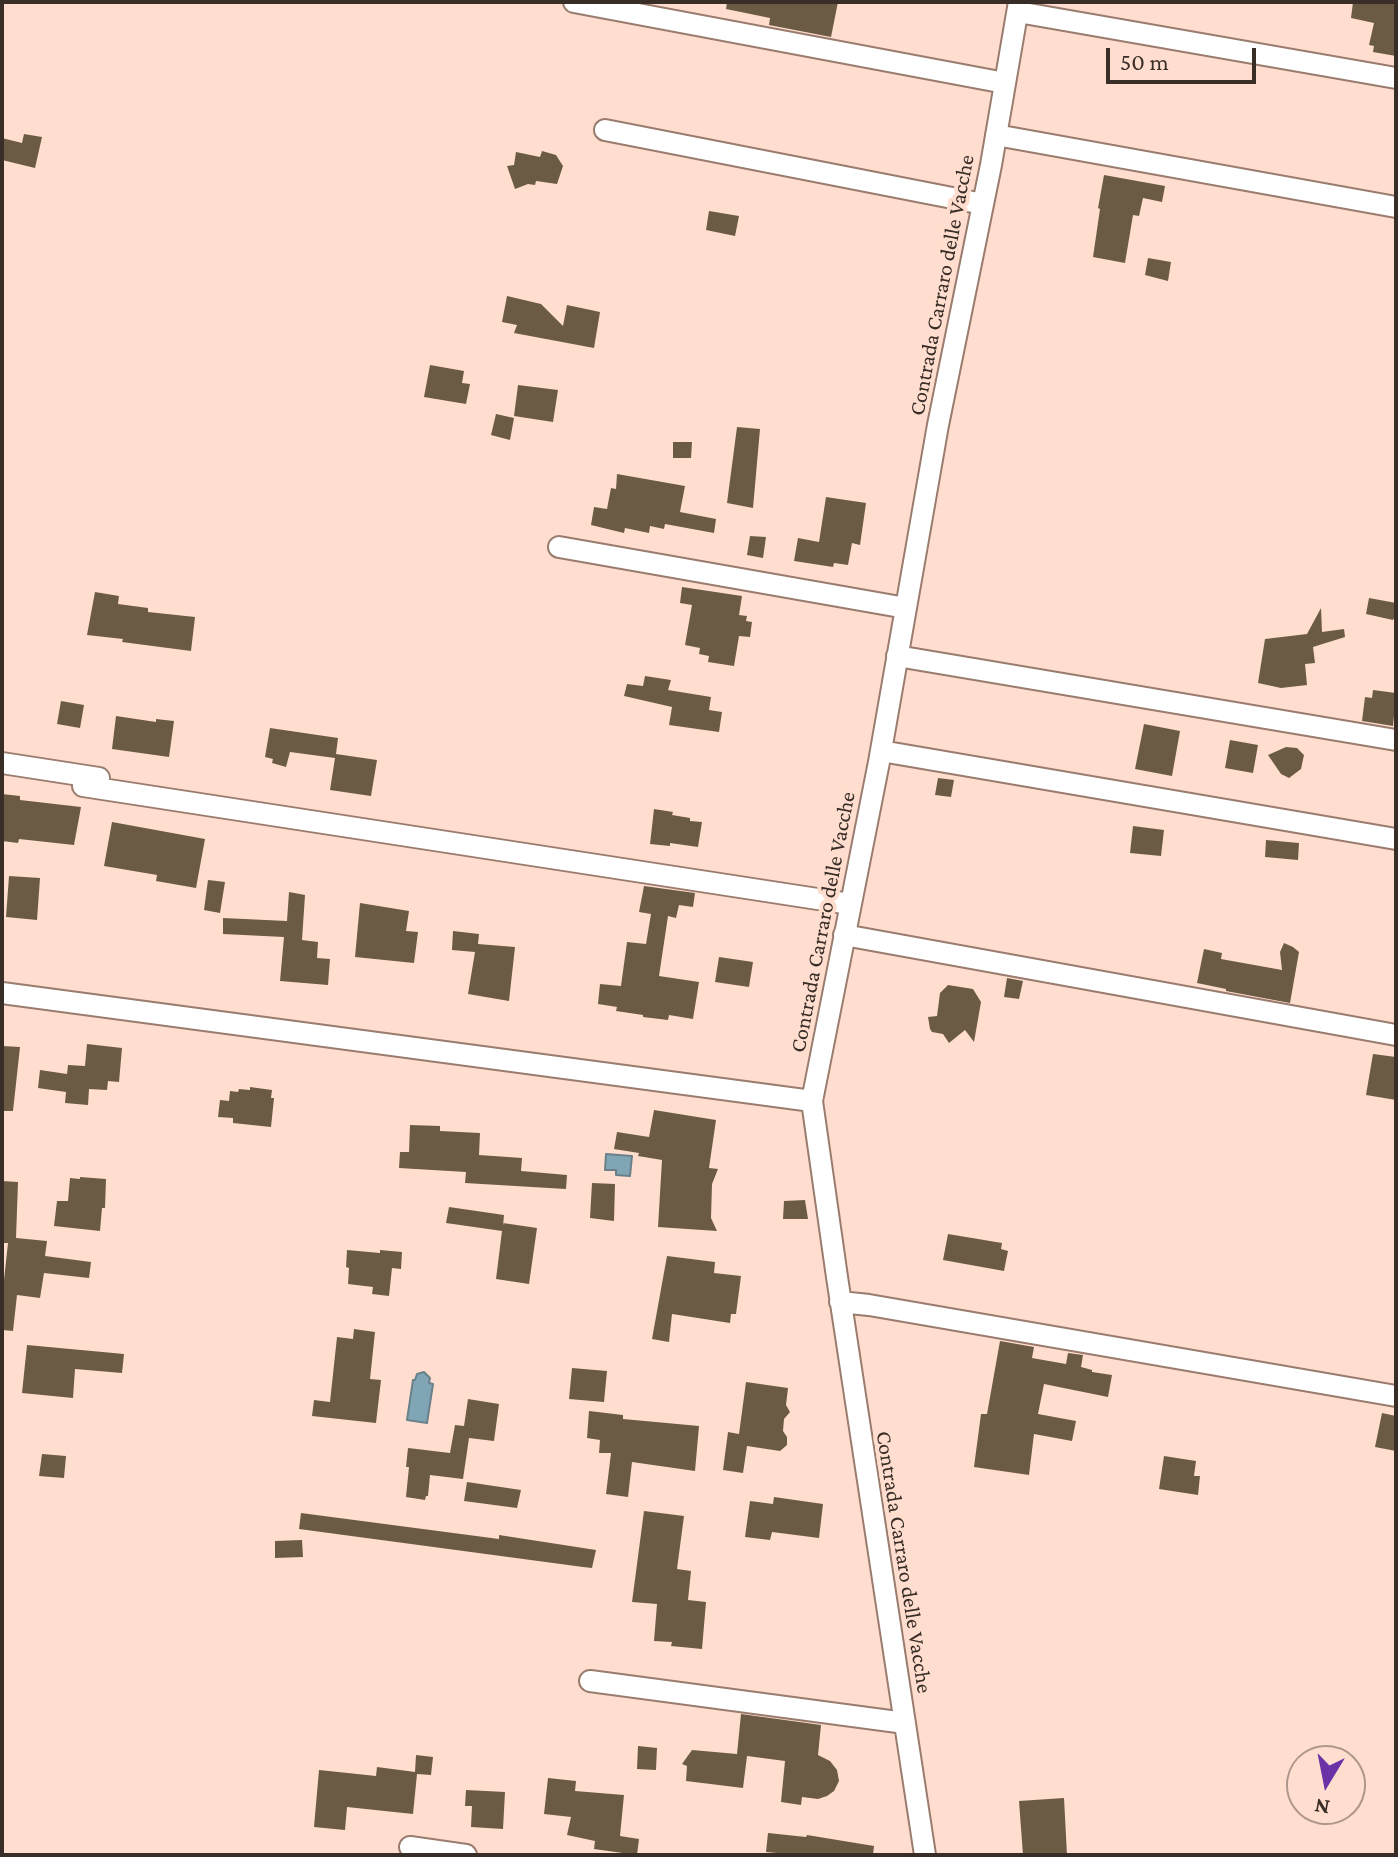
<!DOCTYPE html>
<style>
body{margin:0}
#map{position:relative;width:1398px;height:1857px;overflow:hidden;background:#ffdecf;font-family:"Crimson Pro",serif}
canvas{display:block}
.frame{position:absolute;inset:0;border:4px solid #392d27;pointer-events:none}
.north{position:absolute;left:1286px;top:1745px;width:80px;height:80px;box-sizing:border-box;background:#ffdecf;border:2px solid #b0978c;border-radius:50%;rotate:190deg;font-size:22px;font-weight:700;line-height:32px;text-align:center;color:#392d27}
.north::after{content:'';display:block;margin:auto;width:28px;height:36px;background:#6b31a7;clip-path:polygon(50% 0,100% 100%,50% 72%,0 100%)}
.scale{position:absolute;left:1106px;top:48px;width:150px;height:36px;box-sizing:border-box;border:4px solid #392d27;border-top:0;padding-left:10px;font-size:24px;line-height:28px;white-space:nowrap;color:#392d27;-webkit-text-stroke:6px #ffdecf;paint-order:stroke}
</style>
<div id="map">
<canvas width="1398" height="1857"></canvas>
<div class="frame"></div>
<div class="north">N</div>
<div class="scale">50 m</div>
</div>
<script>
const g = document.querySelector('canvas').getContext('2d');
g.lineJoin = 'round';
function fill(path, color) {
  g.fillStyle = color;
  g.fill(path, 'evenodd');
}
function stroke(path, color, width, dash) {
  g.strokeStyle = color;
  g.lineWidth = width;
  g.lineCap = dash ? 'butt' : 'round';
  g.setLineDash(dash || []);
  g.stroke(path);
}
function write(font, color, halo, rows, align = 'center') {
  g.font = font + ' "Crimson Pro",serif';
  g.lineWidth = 8;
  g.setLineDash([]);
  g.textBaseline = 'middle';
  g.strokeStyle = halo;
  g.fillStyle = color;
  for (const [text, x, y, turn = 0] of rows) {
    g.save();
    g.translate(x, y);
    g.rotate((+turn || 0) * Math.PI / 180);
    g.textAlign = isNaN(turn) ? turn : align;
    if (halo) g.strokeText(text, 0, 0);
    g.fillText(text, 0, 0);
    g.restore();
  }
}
const water = new Path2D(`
 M 606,1154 L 632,1156 L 630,1176 L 616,1175 L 616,1170 L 605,1170 Z
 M 424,1372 L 430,1378 L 429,1383 L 433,1384 L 427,1423 L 407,1420 L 413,1380 L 415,1380 L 417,1374 Z`);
fill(water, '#80a5b5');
stroke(water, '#6b818a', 2);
fill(new Path2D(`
 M 727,2 L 838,2 L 831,37 L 769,25 L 770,18 L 726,9 Z
 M 1353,2 L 1396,2 L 1396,56 L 1373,52 L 1374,46 L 1369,45 L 1374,23 L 1351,18 Z
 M 24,134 L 42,137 L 35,168 L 2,160 L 2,138 L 22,143 Z
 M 542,151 L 556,155 L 563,166 L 557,184 L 536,181 L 535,185 L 528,184 L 515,189 L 507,166 L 514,165 L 516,152 L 540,157 Z
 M 1104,175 L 1165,186 L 1162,202 L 1143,198 L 1139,216 L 1133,215 L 1125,263 L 1093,257 L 1100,209 L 1098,208 Z
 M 709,211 L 739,216 L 735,236 L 706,230 Z
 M 1148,258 L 1171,262 L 1168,281 L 1145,275 Z
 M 507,296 L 541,304 L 563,326 L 567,305 L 600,312 L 594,348 L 514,333 L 517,325 L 502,322 Z
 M 430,365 L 464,371 L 462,383 L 470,384 L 466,404 L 424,397 Z
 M 518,385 L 558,390 L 553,422 L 514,416 Z
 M 496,414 L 514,418 L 510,440 L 491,435 Z
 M 737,427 L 760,429 L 753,508 L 727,503 Z
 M 673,442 L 692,442 L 691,458 L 673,458 Z
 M 617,474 L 685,486 L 680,512 L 716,519 L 714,533 L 665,524 L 664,529 L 650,526 L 649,533 L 625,528 L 624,533 L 591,525 L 594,507 L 607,509 L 611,488 L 616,489 Z
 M 826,497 L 866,503 L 860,545 L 852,543 L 848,565 L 834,563 L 833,567 L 794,561 L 798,538 L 819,542 Z
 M 750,536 L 766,537 L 763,558 L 747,555 Z
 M 682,587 L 742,596 L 739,615 L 747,616 L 746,621 L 752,622 L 750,637 L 739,636 L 734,666 L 708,662 L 709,656 L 699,654 L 700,648 L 685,645 L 692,605 L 680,603 Z
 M 95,592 L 119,596 L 118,604 L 148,608 L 148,612 L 195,617 L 191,651 L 122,642 L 123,639 L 87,635 Z
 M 1369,598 L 1396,603 L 1396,618 L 1394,618 L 1393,620 L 1366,614 Z
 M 1321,608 L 1322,632 L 1344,629 L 1345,637 L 1313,647 L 1315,663 L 1305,664 L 1307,685 L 1281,688 L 1258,683 L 1265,639 L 1307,634 Z
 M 645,676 L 671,680 L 668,690 L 711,697 L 709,710 L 722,712 L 719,732 L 669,725 L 672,707 L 624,696 L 627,684 L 643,686 Z
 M 1373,690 L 1396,693 L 1393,726 L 1362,721 L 1365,697 L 1372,698 Z
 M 61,701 L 84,705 L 80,728 L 57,724 Z
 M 116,716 L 156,722 L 156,719 L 174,721 L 169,757 L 112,749 Z
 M 1144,724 L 1180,731 L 1172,776 L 1135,769 Z
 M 270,728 L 338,738 L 336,754 L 377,760 L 371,796 L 330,790 L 335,758 L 290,752 L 286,767 L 272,763 L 273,759 L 265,757 Z
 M 1230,740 L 1258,745 L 1253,773 L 1225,768 Z
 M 1286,747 L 1297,748 L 1304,755 L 1301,769 L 1289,778 L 1281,774 L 1268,755 Z
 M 938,778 L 954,780 L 951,797 L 935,795 Z
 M 2,794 L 20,796 L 20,800 L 81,807 L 74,845 L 19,839 L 18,843 L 2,841 Z
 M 654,809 L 673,812 L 672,815 L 690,818 L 690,821 L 702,822 L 698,847 L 670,843 L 670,846 L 650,844 Z
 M 112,822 L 205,839 L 196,888 L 156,881 L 157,875 L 104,866 Z
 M 1133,826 L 1164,830 L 1161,856 L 1130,853 Z
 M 1266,840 L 1299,843 L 1298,860 L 1265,857 Z
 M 9,876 L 40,878 L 37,920 L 6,917 Z
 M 208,880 L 225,882 L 220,913 L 204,910 Z
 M 644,886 L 695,893 L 693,907 L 679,905 L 676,918 L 668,916 L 659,976 L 699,982 L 693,1019 L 669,1015 L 668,1020 L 643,1017 L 643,1015 L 616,1011 L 617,1007 L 598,1004 L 600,984 L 621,986 L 627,942 L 646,944 L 651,914 L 639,912 Z
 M 289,892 L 305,895 L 302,940 L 318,942 L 317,958 L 330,959 L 328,985 L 280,981 L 284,937 L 223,934 L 223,918 L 287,921 Z
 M 360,903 L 409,911 L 406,931 L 418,932 L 414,963 L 355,957 Z
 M 453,931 L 479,934 L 478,944 L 515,947 L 509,1001 L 468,994 L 475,952 L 452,950 Z
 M 1284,943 L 1293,947 L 1299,952 L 1290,1003 L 1226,991 L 1226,989 L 1197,983 L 1204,949 L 1222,953 L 1221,959 L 1282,970 L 1280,952 Z
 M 719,957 L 753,962 L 749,987 L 715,982 Z
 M 1007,978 L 1023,981 L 1019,999 L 1004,997 Z
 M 948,985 L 973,989 L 981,1002 L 974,1042 L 965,1030 L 949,1043 L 943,1034 L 932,1032 L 930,1029 L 928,1017 L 937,1016 L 940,993 Z
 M 87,1044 L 122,1048 L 119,1082 L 108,1081 L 107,1090 L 89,1089 L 88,1105 L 65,1103 L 66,1092 L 38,1088 L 40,1070 L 67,1074 L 68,1065 L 85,1066 Z
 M 2,1046 L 20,1047 L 13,1111 L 2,1111 Z
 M 1373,1054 L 1396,1057 L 1396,1100 L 1366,1095 Z
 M 250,1087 L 272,1090 L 271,1098 L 274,1098 L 271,1127 L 233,1123 L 233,1118 L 218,1117 L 220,1100 L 229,1101 L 230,1091 L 238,1092 L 239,1089 L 250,1090 Z
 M 654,1110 L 716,1120 L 709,1168 L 718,1169 L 712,1184 L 711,1218 L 717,1231 L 658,1227 L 662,1160 L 638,1156 L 639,1153 L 614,1149 L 617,1132 L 649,1137 Z
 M 410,1125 L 440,1126 L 440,1131 L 480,1133 L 479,1155 L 522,1158 L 521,1171 L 567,1175 L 566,1189 L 465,1183 L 466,1172 L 399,1168 L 400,1152 L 409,1152 Z
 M 80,1177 L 106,1179 L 105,1208 L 102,1208 L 100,1231 L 54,1226 L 57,1201 L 68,1201 L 70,1178 L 80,1179 Z
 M 2,1181 L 18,1182 L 16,1238 L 47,1241 L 45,1256 L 91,1262 L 89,1278 L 44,1273 L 40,1298 L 17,1295 L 13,1331 L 2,1330 L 2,1279 L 4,1280 L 8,1243 L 2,1243 Z
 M 592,1183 L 615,1184 L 614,1221 L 590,1218 Z
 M 805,1200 L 808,1219 L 783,1219 L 784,1201 Z
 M 449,1207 L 504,1215 L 503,1226 L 503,1223 L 537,1228 L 529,1284 L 496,1279 L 502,1231 L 446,1223 Z
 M 948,1234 L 1002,1243 L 1001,1249 L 1008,1251 L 1004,1271 L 943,1260 Z
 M 347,1250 L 380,1253 L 380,1250 L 402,1252 L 401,1269 L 392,1268 L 389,1296 L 372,1294 L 373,1287 L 348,1284 L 349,1268 L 346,1267 Z
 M 667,1256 L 715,1262 L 714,1273 L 741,1276 L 736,1314 L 731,1314 L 730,1323 L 672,1314 L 669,1342 L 652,1339 Z
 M 354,1329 L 375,1332 L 370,1379 L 381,1380 L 376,1423 L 312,1416 L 314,1400 L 330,1402 L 337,1337 L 353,1339 Z
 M 1000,1341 L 1034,1347 L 1032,1358 L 1066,1364 L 1068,1353 L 1083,1355 L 1081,1367 L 1092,1370 L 1092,1372 L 1112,1375 L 1108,1397 L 1044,1384 L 1038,1414 L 1076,1421 L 1072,1441 L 1034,1434 L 1029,1475 L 974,1467 L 981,1414 L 987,1414 Z
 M 27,1345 L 124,1354 L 122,1373 L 75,1369 L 73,1398 L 22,1393 Z
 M 572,1368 L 607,1371 L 604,1402 L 569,1399 Z
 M 746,1382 L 788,1388 L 786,1405 L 790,1412 L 784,1419 L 783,1431 L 787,1437 L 787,1445 L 780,1451 L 747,1446 L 743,1473 L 723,1470 L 728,1432 L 739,1434 Z
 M 468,1399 L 499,1404 L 494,1441 L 469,1438 L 463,1479 L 430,1475 L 428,1496 L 426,1496 L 425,1500 L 406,1497 L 409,1467 L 406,1467 L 408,1448 L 450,1453 L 455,1425 L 464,1426 Z
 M 589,1411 L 623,1415 L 623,1419 L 699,1426 L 695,1471 L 632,1462 L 628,1497 L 606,1494 L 611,1453 L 599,1453 L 600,1440 L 587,1438 Z
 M 1382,1413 L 1396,1416 L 1396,1451 L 1375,1447 Z
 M 42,1454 L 66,1456 L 64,1478 L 39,1476 Z
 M 1164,1456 L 1196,1461 L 1194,1476 L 1200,1476 L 1198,1495 L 1159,1489 Z
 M 467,1482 L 521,1490 L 517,1508 L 464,1501 Z
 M 774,1497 L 823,1504 L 819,1538 L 772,1532 L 770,1540 L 745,1537 L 750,1501 L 773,1504 Z
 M 644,1511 L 684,1516 L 677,1569 L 691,1571 L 688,1600 L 706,1602 L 702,1649 L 671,1646 L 672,1642 L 654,1641 L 657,1604 L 632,1602 Z
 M 301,1513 L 499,1539 L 499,1535 L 596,1550 L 592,1568 L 583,1567 L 299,1529 Z
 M 302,1540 L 303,1557 L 275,1558 L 275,1541 Z
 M 741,1714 L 821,1725 L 818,1755 L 830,1761 L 837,1770 L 839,1781 L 834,1791 L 827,1796 L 818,1799 L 802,1797 L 801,1805 L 781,1802 L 785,1761 L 747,1756 L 743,1788 L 686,1781 L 687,1766 L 682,1764 L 692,1750 L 737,1754 Z
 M 638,1746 L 657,1748 L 656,1770 L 637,1769 Z
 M 416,1755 L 433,1757 L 431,1775 L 417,1774 L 413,1814 L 347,1807 L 345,1830 L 314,1827 L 319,1770 L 376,1776 L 377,1767 L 415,1772 Z
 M 548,1778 L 576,1781 L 575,1791 L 624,1795 L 620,1836 L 639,1839 L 637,1855 L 594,1849 L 595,1841 L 567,1835 L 571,1817 L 544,1814 Z
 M 466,1790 L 505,1792 L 503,1829 L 471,1827 L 472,1806 L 465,1806 Z
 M 1064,1798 L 1067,1855 L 1023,1855 L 1019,1801 Z
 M 768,1833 L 806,1837 L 807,1835 L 874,1846 L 873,1855 L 798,1855 L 766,1852 Z`), '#6c5b44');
const minor = new Path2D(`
 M 574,2 L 1005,83
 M 1018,12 L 1396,78
 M 605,130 L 983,204
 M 996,135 L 1396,207
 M 559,547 L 906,608
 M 897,656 L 1396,740
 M 881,751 L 1396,839
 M 2,763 L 99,778
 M 83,786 L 850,904
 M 844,935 L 1396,1035
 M 2,993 L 812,1101
 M 840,1302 L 869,1305 L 1396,1396
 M 590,1681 L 905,1723
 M 410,1847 L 466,1855
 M 925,1855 L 837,1277 L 812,1101 L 879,762 L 938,425 L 991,165 L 1019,2`);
stroke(minor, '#997c6e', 24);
stroke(minor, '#fff', 20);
write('22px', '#392d27', '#ffdecf', [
 ["Contrada Carraro delle Vacche",942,285,-79],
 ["Contrada Carraro delle Vacche",823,922,-79],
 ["Contrada Carraro delle Vacche",904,1562,81]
]);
</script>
